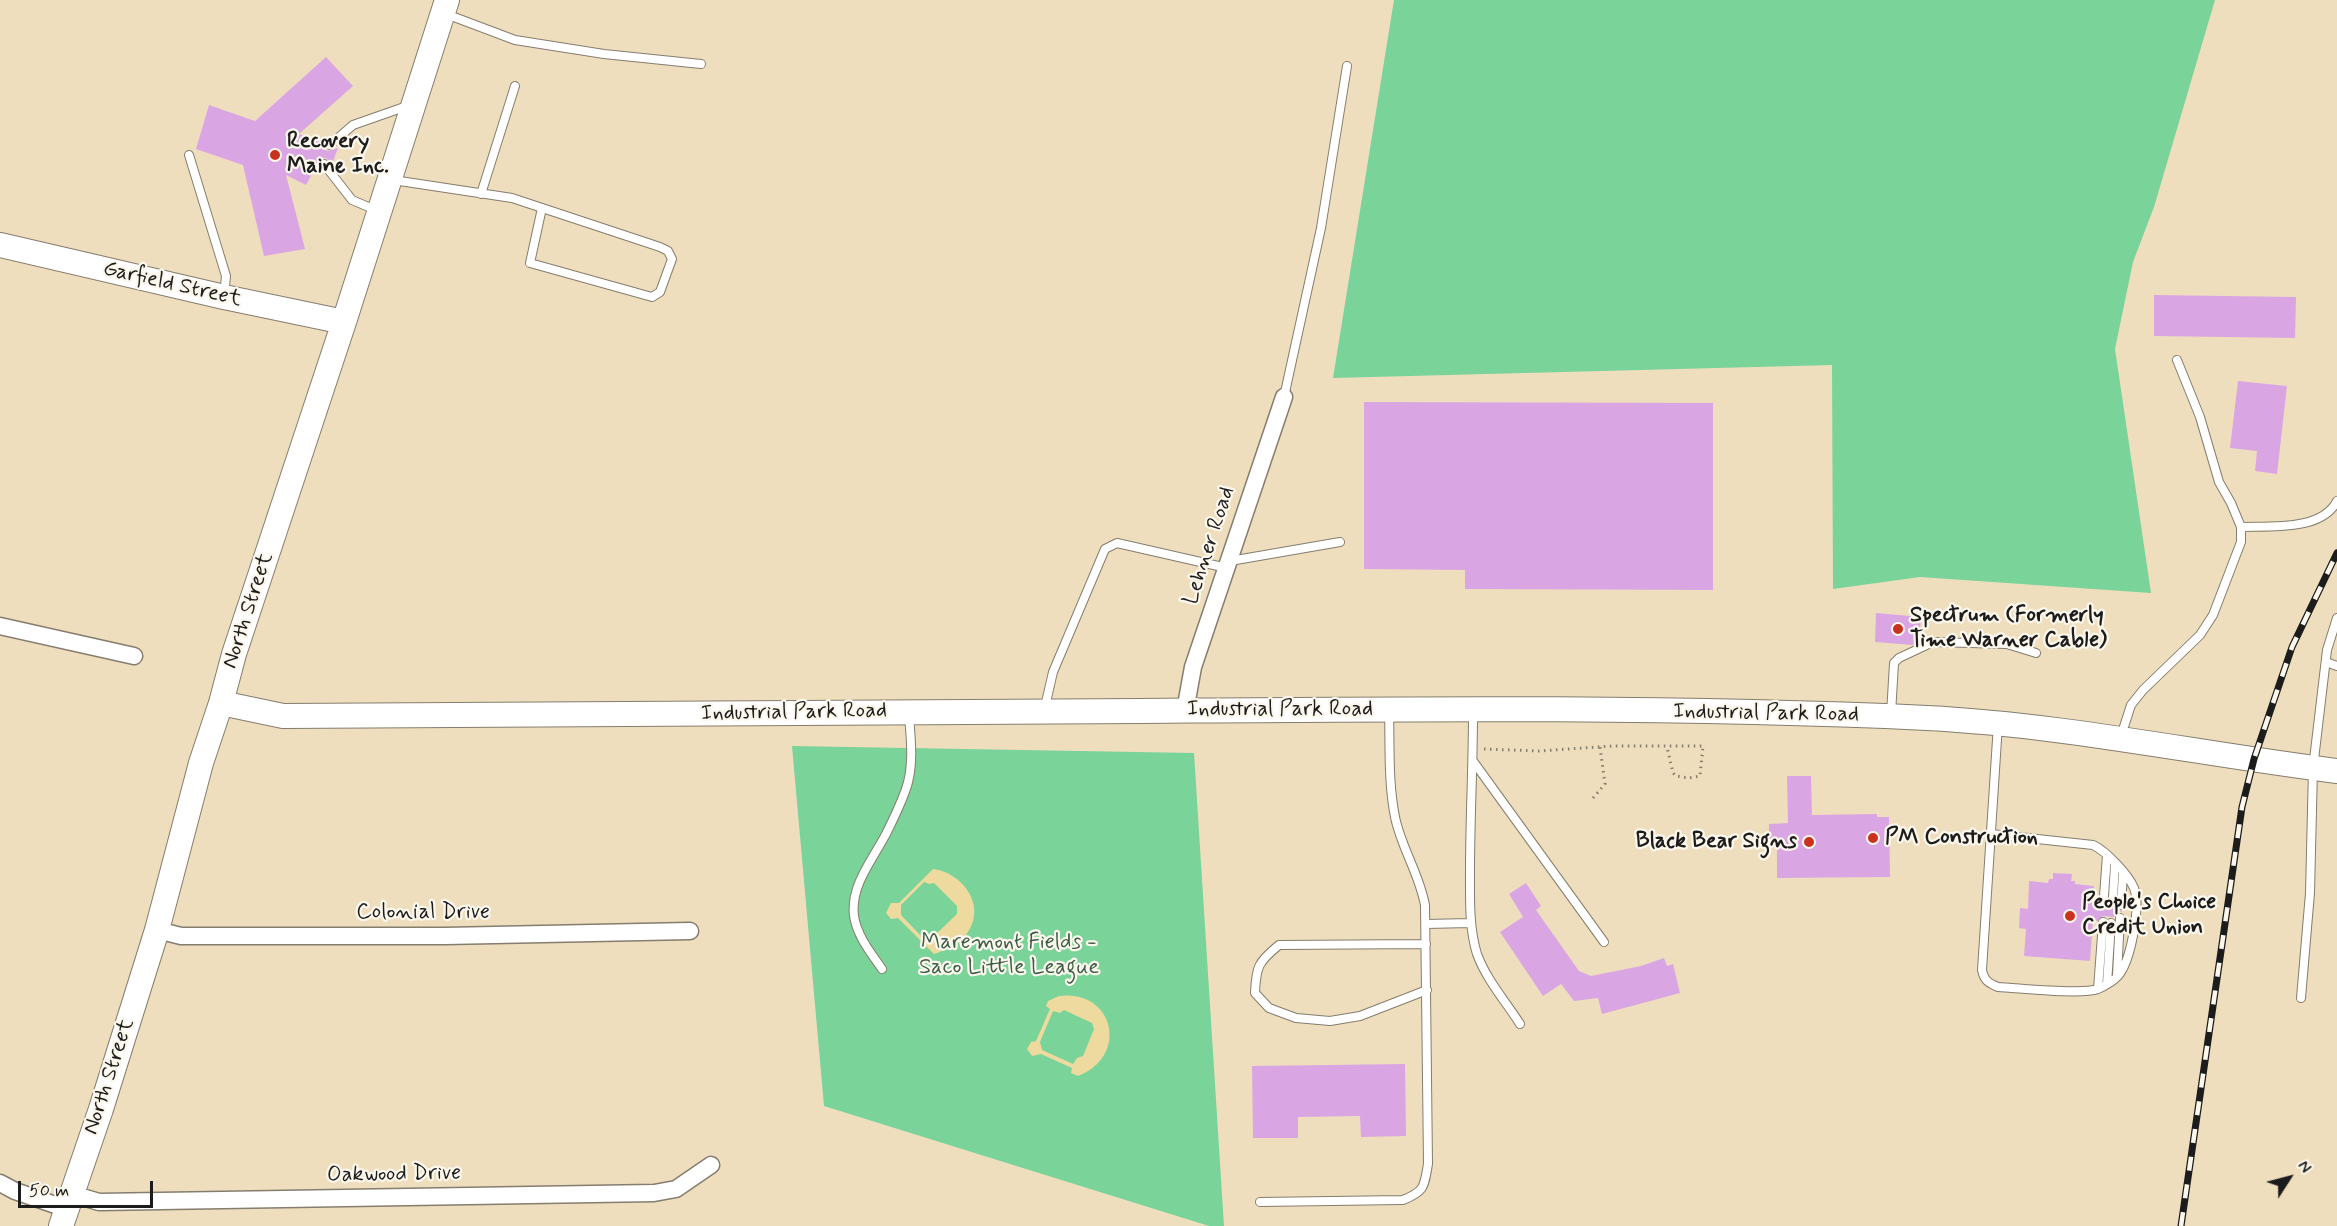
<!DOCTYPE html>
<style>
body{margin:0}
#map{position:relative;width:2337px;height:1226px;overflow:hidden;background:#eedebe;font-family:Mynerve,sans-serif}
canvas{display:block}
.north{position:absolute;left:2259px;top:1148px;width:60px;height:60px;-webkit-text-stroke:4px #fbf7ec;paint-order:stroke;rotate:54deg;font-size:16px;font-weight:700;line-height:24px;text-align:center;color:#1c1c1c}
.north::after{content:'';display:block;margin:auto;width:21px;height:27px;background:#1c1c1c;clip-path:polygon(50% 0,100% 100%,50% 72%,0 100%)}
.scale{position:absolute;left:18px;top:1181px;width:135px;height:27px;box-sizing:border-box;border:3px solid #1c1c1c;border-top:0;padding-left:8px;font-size:18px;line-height:21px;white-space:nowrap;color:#1c1c1c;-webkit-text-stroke:4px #fbf7ec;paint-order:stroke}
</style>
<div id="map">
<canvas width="2337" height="1226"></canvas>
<div class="north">N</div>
<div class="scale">50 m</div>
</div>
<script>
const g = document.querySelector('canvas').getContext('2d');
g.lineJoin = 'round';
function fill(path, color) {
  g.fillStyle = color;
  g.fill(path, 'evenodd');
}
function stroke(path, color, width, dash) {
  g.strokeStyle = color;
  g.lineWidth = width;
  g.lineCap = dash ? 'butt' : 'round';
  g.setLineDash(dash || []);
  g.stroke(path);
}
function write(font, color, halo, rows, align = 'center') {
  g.font = font + ' Mynerve,sans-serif';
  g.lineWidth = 4.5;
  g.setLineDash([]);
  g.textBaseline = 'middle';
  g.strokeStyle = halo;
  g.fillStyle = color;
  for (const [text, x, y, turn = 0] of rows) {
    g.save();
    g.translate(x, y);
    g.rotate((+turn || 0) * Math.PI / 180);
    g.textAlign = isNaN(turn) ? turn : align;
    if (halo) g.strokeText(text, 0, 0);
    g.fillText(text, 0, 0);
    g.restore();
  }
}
fill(new Path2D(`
 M 1394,0 L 2215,0 L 2154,207 L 2133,262 L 2115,349 L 2151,593 L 1920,577 L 1833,589 L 1832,365 L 1333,378 Z
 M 792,746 L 1194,753 L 1224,1226 L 1209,1226 L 824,1106 Z`), '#7ad399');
fill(new Path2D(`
 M 933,869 C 963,873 988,906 966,935 C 959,945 945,950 934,954 L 898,918 L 891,919 L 886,913 L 891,903 L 899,903 ZM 924,882 L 929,884 L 934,883 L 957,906 L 957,914 L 933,937 L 928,936 L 923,938 L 901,915 L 901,905 Z
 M 1059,996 C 1114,989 1130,1056 1078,1076 L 1071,1073 L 1072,1068 L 1041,1054 L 1032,1056 L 1027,1049 L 1031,1042 L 1036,1041 L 1050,1009 L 1046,1006 L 1048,1001 ZM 1064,1010 L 1092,1023 L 1094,1029 L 1083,1056 L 1077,1058 L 1073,1064 L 1042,1050 L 1040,1042 L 1053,1011 L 1060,1013 Z`), '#eeda9e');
fill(new Path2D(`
 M 326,57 L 353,86 L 299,134 L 324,143 L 324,147 L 327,151 L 338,148 L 332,164 L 326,158 L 320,159 L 306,185 L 286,175 L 305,249 L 264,256 L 243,165 L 196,149 L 209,105 L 255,121 Z
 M 2154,295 L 2296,297 L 2295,338 L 2154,336 Z
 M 2238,381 L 2287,386 L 2277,474 L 2255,471 L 2257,451 L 2230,448 Z
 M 1364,402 L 1713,403 L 1713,590 L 1465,589 L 1465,570 L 1364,569 Z
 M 1876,613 L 1921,617 L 1919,642 L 1913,645 L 1875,642 Z
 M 1787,776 L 1811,776 L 1812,815 L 1877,814 L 1877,817 L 1889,817 L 1890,877 L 1777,878 L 1777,842 L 1769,843 L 1769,824 L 1788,823 Z
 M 2053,873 L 2072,874 L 2071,881 L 2075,881 L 2075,884 L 2094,886 L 2093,897 L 2098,897 L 2103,902 L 2108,901 L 2115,903 L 2117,910 L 2123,911 L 2117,913 L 2114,917 L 2103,916 L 2097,921 L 2093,920 L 2090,961 L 2024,956 L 2026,929 L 2019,928 L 2020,908 L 2028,909 L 2029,881 L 2048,883 L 2049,879 L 2053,879 Z
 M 1526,883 L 1541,906 L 1536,910 L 1579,971 L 1591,976 L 1641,966 L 1664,958 L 1667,966 L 1673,964 L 1680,993 L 1602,1014 L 1598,998 L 1574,1001 L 1561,984 L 1543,996 L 1500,932 L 1523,917 L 1509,894 Z
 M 1405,1064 L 1406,1136 L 1361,1137 L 1360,1116 L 1298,1117 L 1298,1138 L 1253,1138 L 1252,1066 Z`), '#d9a6e3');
const lane = new Path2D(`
 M 446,14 L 515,40 L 604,54 L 701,64
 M 330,145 L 353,125 L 410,105
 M 189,155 L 226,276 L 224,296
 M 324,164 L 352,200 L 378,211
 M 393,180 L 512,198 L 660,247 L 668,251 L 672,259 L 660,292 L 652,297 L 530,263 L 542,208
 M 481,194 L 515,86
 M 1284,397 L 1321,228 L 1347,66
 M 2241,527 C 2270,526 2322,531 2337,501
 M 1230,561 L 1340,542
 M 2326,662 L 2337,666
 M 1044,711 L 1053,672 L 1105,549 L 1117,543 L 1227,568
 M 1473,712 C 1473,766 1470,819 1470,872 C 1470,900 1469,928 1477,954 C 1486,979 1506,1002 1520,1024
 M 1891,714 L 1894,663 L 1899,658 L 1933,642 L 2007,644 L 2036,653
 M 2121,736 L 2131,705 L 2143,690 L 2200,635 L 2213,615 L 2241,542 L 2241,527 L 2231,503 L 2219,482 L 2200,417 L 2177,360
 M 1473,761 L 1604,942
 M 1991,834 L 2093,845 C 2106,851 2128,874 2134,888 C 2141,906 2131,961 2118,976 C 2113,981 2105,986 2098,989 C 2080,995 2020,988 1998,987 C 1988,983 1984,980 1982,970 L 1998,724
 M 2104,896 L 2107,855
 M 2113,897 L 2115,864
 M 2121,905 L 2123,874
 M 1426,924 L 1470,923
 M 1426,944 L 1279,945 C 1258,962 1256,967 1255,993 L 1269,1008 L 1296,1018 L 1330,1021 L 1360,1016 L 1427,990
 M 882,969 C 871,953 857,936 854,916 C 850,885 874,858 887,832 C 894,818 901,803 906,789 C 914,766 911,740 909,716
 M 2117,975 L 2120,918
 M 2107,984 L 2111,923
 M 2098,989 L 2103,922
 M 2301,998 L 2310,893 L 2313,768 L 2327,650 L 2337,618
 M 1260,1202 L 1403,1200 C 1425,1191 1424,1187 1428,1164 L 1425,905 C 1419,873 1401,847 1395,817 C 1388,782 1390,745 1389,710`);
const street = new Path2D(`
 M 0,626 L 134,656
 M 1185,711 L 1193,667 L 1284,397
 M 157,930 L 181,936 L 445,936 L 690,931
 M 0,1183 L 15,1191 L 67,1209
 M 72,1194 L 99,1202 L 654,1193 L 676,1189 L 711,1165`);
const secondary = new Path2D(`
 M 0,245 L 224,297 L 344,322
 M 221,703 L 283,716 C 569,715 855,713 1141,711 C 1403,709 1665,706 1927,718 C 2065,725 2200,754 2337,771
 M 61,1226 L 101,1109 L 157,930 L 201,763 L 221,703 L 234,654 L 344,322 L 447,0`);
stroke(lane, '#857d6d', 10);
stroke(street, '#857d6d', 19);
stroke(secondary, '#857d6d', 26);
stroke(new Path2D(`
 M 1484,749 L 1539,751 L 1612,746 L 1703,746 L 1700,776 L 1689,778 L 1676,776 L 1673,773 L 1667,747
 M 1593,798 L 1605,784 L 1600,747`), '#857d6d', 3, [1.5, 4.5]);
stroke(lane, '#fff', 8);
stroke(street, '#fff', 16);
stroke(secondary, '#fff', 24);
const rail = new Path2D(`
 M 2181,1226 L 2242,807 L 2254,759 L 2292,647 L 2337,553`);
stroke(rail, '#1c1c1c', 7);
stroke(rail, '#fbf7ec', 4.5, [14]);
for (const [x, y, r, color] of [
 [275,155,6,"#c8321e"],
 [1898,629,6,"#c8321e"],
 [1873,838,6,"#c8321e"],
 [1809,842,6,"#c8321e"],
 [2070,916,6,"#c8321e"]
]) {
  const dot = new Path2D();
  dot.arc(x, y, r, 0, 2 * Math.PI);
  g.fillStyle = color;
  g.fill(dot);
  stroke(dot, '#fbf7ec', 2);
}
write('bold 22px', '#1c1c1c', '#fbf7ec', [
 ["Recovery",287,142],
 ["Maine Inc.",287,167],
 ["Spectrum (Formerly",1910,616],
 ["Time Warner Cable)",1910,641],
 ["PM Construction",1885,838],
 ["Black Bear Signs",1797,842,"right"],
 ["People's Choice",2082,903],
 ["Credit Union",2082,928]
], 'left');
write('22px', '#1c1c1c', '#fbf7ec', [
 ["Garfield Street",172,285,13],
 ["Lehner Road",1210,546,-72],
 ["North Street",249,611,-72],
 ["Industrial Park Road",1280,710],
 ["Industrial Park Road",794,713,-1],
 ["Industrial Park Road",1766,714,1],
 ["Colonial Drive",423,913],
 ["North Street",110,1077,-72],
 ["Oakwood Drive",394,1175,-1]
]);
write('22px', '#3d5c48', '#fbf7ec', [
 ["Maremont Fields -",1009,943],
 ["Saco Little League",1009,968]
]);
</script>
